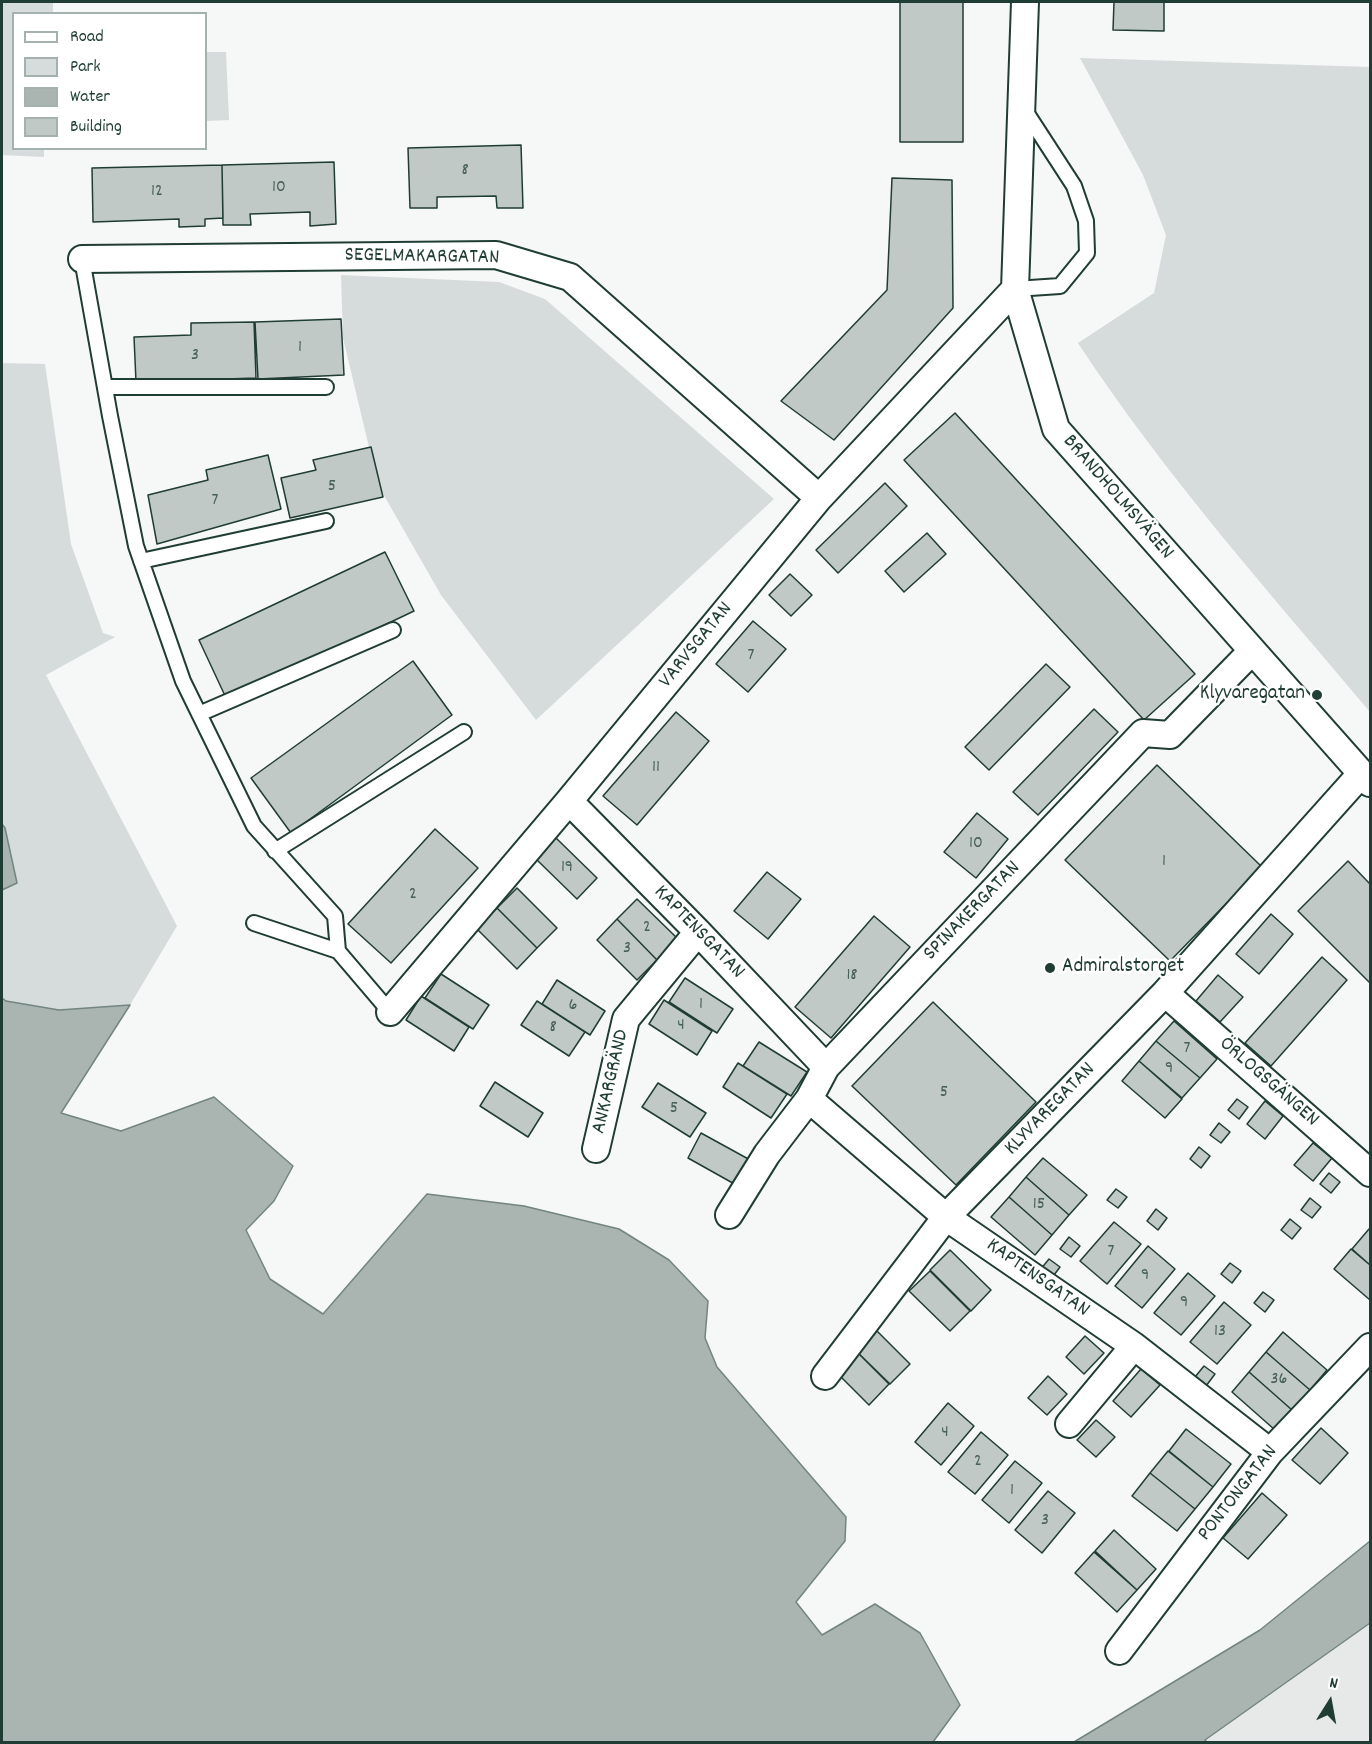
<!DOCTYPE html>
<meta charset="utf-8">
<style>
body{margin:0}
#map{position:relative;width:1372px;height:1744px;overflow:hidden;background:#f6f7f7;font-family:Dekko,sans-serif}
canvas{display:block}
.frame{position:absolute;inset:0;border:3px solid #1f3d34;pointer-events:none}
.legend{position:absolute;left:12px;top:12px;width:195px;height:138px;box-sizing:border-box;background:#fff;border:2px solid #a5b1ae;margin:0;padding:8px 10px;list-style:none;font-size:18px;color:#1f3d34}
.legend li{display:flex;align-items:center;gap:12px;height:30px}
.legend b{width:30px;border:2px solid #a5b1ae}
.north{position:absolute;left:1300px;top:1672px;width:60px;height:60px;-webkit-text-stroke:4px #fff;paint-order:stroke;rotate:11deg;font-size:16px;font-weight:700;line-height:24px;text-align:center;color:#1f3d34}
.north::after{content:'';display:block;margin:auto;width:21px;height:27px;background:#1f3d34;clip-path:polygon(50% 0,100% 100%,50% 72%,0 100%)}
</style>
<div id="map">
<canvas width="1372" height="1744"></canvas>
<div class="frame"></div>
<ul class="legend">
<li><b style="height:8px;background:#fff"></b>Road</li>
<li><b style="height:16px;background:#d6dcdb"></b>Park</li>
<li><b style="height:16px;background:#aab5b1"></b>Water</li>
<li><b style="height:16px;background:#c0c9c6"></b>Building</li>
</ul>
<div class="north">N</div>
</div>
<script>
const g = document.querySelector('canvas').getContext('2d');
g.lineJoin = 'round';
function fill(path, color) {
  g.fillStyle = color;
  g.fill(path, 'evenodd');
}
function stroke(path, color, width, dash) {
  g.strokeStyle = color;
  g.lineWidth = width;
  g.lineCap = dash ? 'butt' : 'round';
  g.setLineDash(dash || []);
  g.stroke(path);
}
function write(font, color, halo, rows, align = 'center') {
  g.font = font + ' Dekko,sans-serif';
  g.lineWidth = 5;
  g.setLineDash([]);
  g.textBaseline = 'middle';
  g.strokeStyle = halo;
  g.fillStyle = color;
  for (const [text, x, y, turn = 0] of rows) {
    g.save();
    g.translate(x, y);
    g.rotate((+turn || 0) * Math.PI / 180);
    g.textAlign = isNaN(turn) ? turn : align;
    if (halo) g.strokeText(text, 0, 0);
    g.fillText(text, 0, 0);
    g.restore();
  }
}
fill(new Path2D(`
 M 1370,1623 L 1370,1742 L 1207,1742 L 1205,1741 Z`), '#e6e9e8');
fill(new Path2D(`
 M 2,2 L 53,2 L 53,13 L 14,14 L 14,148 L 44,149 L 44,157 L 2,155 Z
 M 206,52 L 226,52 L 229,120 L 206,121 Z
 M 1080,58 L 1370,67 L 1370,712 C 1269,592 1164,474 1078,343 L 1154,293 L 1166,235 L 1143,175 Z
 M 341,275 L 499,282 L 545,299 L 774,499 L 536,720 L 441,595 L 378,485 L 343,338 Z
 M 2,363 L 45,364 L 71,544 L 103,633 L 115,637 L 46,675 L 177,926 L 130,1005 L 59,1010 L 6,1001 L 2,998 L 2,890 L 17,883 L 5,828 L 2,824 Z`), '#d6dcdb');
const water = new Path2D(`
 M 2,824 L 5,828 L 17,883 L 2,890 Z
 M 2,998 L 6,1001 L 59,1010 L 130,1005 L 61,1113 L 121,1131 L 214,1097 L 293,1166 L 274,1201 L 246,1230 L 270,1279 L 323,1314 L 427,1194 L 524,1206 L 619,1229 L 669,1260 L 708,1301 L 705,1338 L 717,1367 L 846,1517 L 845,1541 L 796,1602 L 822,1635 L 875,1604 L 920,1633 L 960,1705 L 933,1742 L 2,1742 Z
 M 1370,1541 L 1370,1623 L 1205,1740 L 1207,1742 L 1074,1742 L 1260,1630 Z`);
fill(water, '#aab5b1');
stroke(water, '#72857f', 1.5);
const building = new Path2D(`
 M 900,2 L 963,2 L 963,142 L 900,142 Z
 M 1114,2 L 1164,2 L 1164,31 L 1113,30 Z
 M 521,145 L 523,208 L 497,208 L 496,196 L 437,197 L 437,208 L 410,208 L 408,148 Z
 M 334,162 L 336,224 L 310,226 L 310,212 L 250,214 L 251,225 L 223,225 L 222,165 Z
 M 222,165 L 223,218 L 205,219 L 205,226 L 179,227 L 179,219 L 93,222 L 92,168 Z
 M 892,178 L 952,180 L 953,308 L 834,440 L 781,401 L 887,290 Z
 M 341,319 L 344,375 L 258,379 L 255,322 Z
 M 254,322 L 256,378 L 136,382 L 134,337 L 191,335 L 191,323 Z
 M 955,413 L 1195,674 L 1144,720 L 904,460 Z
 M 371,447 L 383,497 L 290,518 L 281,478 L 316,470 L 313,460 Z
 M 268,455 L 281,509 L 157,544 L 148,495 L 208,480 L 206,470 Z
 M 885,483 L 907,506 L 838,573 L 816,550 Z
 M 927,533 L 946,554 L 904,592 L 885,571 Z
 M 385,552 L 414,611 L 227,700 L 199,640 Z
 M 790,574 L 812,595 L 791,616 L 769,595 Z
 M 753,621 L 786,649 L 748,692 L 716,664 Z
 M 413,661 L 452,715 L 291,833 L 251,778 Z
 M 1046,664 L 1070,687 L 989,770 L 965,747 Z
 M 1094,709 L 1118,732 L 1038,815 L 1013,792 Z
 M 676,712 L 709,741 L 637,825 L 603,796 Z
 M 1157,765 L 1262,867 L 1170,961 L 1065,860 Z
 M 977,813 L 1008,839 L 976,878 L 944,852 Z
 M 435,829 L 478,868 L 391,963 L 348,924 Z
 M 556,838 L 597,878 L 577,899 L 536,859 Z
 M 1348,861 L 1370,884 L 1370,983 L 1298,911 Z
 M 767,872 L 801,899 L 768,939 L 734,911 Z
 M 517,888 L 557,928 L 537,948 L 497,908 Z
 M 637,899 L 678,939 L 657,960 L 617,919 Z
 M 497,908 L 537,948 L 517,969 L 476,928 Z
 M 1271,914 L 1293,934 L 1259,974 L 1236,954 Z
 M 874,916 L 910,947 L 831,1038 L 795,1007 Z
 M 617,919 L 657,960 L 637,980 L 597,940 Z
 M 1322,957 L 1347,980 L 1271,1066 L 1245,1043 Z
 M 441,974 L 489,1005 L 473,1029 L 425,998 Z
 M 1218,975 L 1243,997 L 1220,1022 L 1196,1001 Z
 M 685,978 L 733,1009 L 717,1033 L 669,1002 Z
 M 557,980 L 605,1011 L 590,1035 L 542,1004 Z
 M 421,996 L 469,1027 L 454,1051 L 406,1020 Z
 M 664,1000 L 712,1031 L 697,1055 L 649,1024 Z
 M 537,1001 L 585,1032 L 569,1056 L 521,1025 Z
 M 933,1002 L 1036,1102 L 956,1185 L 852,1086 Z
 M 1174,1021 L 1217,1059 L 1200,1078 L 1156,1041 Z
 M 1156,1041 L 1200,1078 L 1182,1098 L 1139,1061 Z
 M 759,1042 L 807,1072 L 791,1096 L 743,1066 Z
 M 1139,1061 L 1182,1099 L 1165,1118 L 1122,1081 Z
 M 738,1063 L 787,1094 L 771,1118 L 723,1087 Z
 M 495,1082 L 543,1113 L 528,1137 L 480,1106 Z
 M 658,1083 L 706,1113 L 690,1137 L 642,1107 Z
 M 1237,1099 L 1248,1107 L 1239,1119 L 1228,1110 Z
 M 1265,1101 L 1283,1116 L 1265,1139 L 1247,1124 Z
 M 1219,1123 L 1230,1132 L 1221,1143 L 1210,1135 Z
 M 701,1133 L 752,1161 L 738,1186 L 688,1158 Z
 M 1313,1143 L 1332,1158 L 1313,1181 L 1294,1165 Z
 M 1199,1147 L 1210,1156 L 1201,1168 L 1190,1159 Z
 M 1043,1158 L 1087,1195 L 1069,1215 L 1026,1177 Z
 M 1329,1173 L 1340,1182 L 1331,1193 L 1320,1184 Z
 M 1026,1177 L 1069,1215 L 1052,1235 L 1009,1197 Z
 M 1116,1189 L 1127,1197 L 1118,1208 L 1107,1200 Z
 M 1009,1197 L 1052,1235 L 1035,1255 L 991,1217 Z
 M 1310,1198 L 1321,1207 L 1312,1218 L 1301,1210 Z
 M 1156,1209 L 1167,1218 L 1158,1230 L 1147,1221 Z
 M 1290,1219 L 1301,1228 L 1292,1239 L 1281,1230 Z
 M 1114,1222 L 1141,1244 L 1107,1284 L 1080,1261 Z
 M 1369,1229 L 1370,1230 L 1370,1265 L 1352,1249 Z
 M 1069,1237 L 1080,1246 L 1071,1257 L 1060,1249 Z
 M 1148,1246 L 1175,1269 L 1142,1308 L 1115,1286 Z
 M 1351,1249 L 1370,1265 L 1370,1300 L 1334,1269 Z
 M 950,1250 L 991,1290 L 971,1311 L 930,1270 Z
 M 1049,1259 L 1060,1267 L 1051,1279 L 1040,1270 Z
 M 1230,1263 L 1241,1271 L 1232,1283 L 1221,1274 Z
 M 930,1271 L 970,1311 L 950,1331 L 909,1291 Z
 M 1188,1273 L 1215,1296 L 1181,1335 L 1154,1313 Z
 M 1263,1292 L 1274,1300 L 1265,1312 L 1254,1303 Z
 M 1224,1302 L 1251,1325 L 1217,1364 L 1190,1342 Z
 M 869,1323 L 910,1364 L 890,1384 L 849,1344 Z
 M 1283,1332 L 1327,1370 L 1310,1390 L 1266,1352 Z
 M 1085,1336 L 1104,1353 L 1084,1374 L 1066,1357 Z
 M 849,1344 L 889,1384 L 869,1405 L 828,1364 Z
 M 1266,1352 L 1310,1390 L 1292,1410 L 1249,1372 Z
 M 1204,1366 L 1215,1374 L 1206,1386 L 1195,1377 Z
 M 1141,1369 L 1160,1385 L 1131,1417 L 1113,1401 Z
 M 1249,1372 L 1292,1410 L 1275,1430 L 1232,1392 Z
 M 1048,1376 L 1067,1394 L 1047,1415 L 1028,1398 Z
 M 948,1403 L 974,1426 L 941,1465 L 915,1442 Z
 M 1096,1420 L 1115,1437 L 1096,1457 L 1077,1440 Z
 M 1321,1428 L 1348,1453 L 1320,1484 L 1292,1460 Z
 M 1186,1429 L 1231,1464 L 1213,1487 L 1169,1451 Z
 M 981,1432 L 1008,1455 L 975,1494 L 948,1472 Z
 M 1168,1451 L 1213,1487 L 1195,1509 L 1150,1473 Z
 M 1015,1461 L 1042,1483 L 1009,1523 L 982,1500 Z
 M 1150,1473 L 1195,1509 L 1177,1531 L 1132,1496 Z
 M 1048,1491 L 1075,1513 L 1042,1553 L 1015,1530 Z
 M 1262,1493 L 1287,1515 L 1248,1559 L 1223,1538 Z
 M 1114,1530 L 1156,1569 L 1137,1590 L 1095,1551 Z
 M 1094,1552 L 1137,1590 L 1117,1612 L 1075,1573 Z`);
fill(building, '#c0c9c6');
stroke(building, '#1f3d34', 1.5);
const service = new Path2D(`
 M 82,259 L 110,416 L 136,546 L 183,681 L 254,826 L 335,916 L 338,951
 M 1015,289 L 1060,286 L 1087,253 L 1086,221 L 1074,186 L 1024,109
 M 105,387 L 326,387
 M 141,561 L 326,521
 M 199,714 L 393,630
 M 275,851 L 464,732
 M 254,923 L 338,951 L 390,1012`);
const minor = new Path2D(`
 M 1025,2 L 1015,289 L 1056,429 L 1370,783
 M 82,259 L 496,255 L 570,277 L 819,498
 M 569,801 L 698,932 L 826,1067
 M 1165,993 L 1370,1173
 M 390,1012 L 569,801 L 819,498 L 1015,289
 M 809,1099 L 946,1217 L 1134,1346 L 1270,1452
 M 596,1149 L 626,1019 L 698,932
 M 729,1215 L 767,1154 L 809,1099 L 826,1067 L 1143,733 L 1170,735 L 1252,651
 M 825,1376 L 946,1217 L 1165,993 L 1361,774
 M 1069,1424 L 1134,1346
 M 1119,1651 L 1270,1452 L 1370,1347`);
stroke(service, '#1f3d34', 18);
stroke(minor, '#1f3d34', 30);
stroke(service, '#fff', 14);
stroke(minor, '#fff', 26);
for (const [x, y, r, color] of [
 [1317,695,6,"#1f3d34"],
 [1050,968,6,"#1f3d34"]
]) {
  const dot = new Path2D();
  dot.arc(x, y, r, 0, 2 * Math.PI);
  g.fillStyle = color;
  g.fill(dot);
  stroke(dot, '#fff', 2);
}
write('18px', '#476058', null, [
 ["8",465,172],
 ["10",279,189],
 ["12",157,193],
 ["1",300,349],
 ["3",195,357],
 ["5",332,488],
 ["7",215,502],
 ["7",751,657],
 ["11",656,769],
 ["10",976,845],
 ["1",1164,863],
 ["19",567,869],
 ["2",413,896],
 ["2",647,929],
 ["3",627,950],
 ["18",852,977],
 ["1",701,1006],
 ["6",573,1007],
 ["4",681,1027],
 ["8",553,1029],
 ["7",1187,1050],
 ["9",1169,1070],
 ["5",944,1094],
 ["5",674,1110],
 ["15",1039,1206],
 ["7",1111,1253],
 ["9",1145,1277],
 ["9",1184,1304],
 ["13",1220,1333],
 ["36",1279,1381],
 ["4",945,1434],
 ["2",978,1463],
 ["1",1012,1492],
 ["3",1045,1522]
]);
write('21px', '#1f3d34', '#fff', [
 ["SEGELMAKARGATAN",422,258,1],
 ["BRANDHOLMSVÄGEN",1117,498,49],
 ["VARVSGATAN",697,646,-51],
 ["SPINAKERGATAN",973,912,-46],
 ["KAPTENSGATAN",698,933,46],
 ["ANKARGRÄND",612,1082,-77],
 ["ÖRLOGSGÄNGEN",1268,1083,41],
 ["KLYVAREGATAN",1051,1110,-46],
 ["KAPTENSGATAN",1037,1279,35],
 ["PONTONGATAN",1239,1494,-52]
]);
write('21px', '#1f3d34', '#fff', [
 ["Klyvaregatan",1305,695],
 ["Admiralstorget",1062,968,"left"]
], 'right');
</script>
